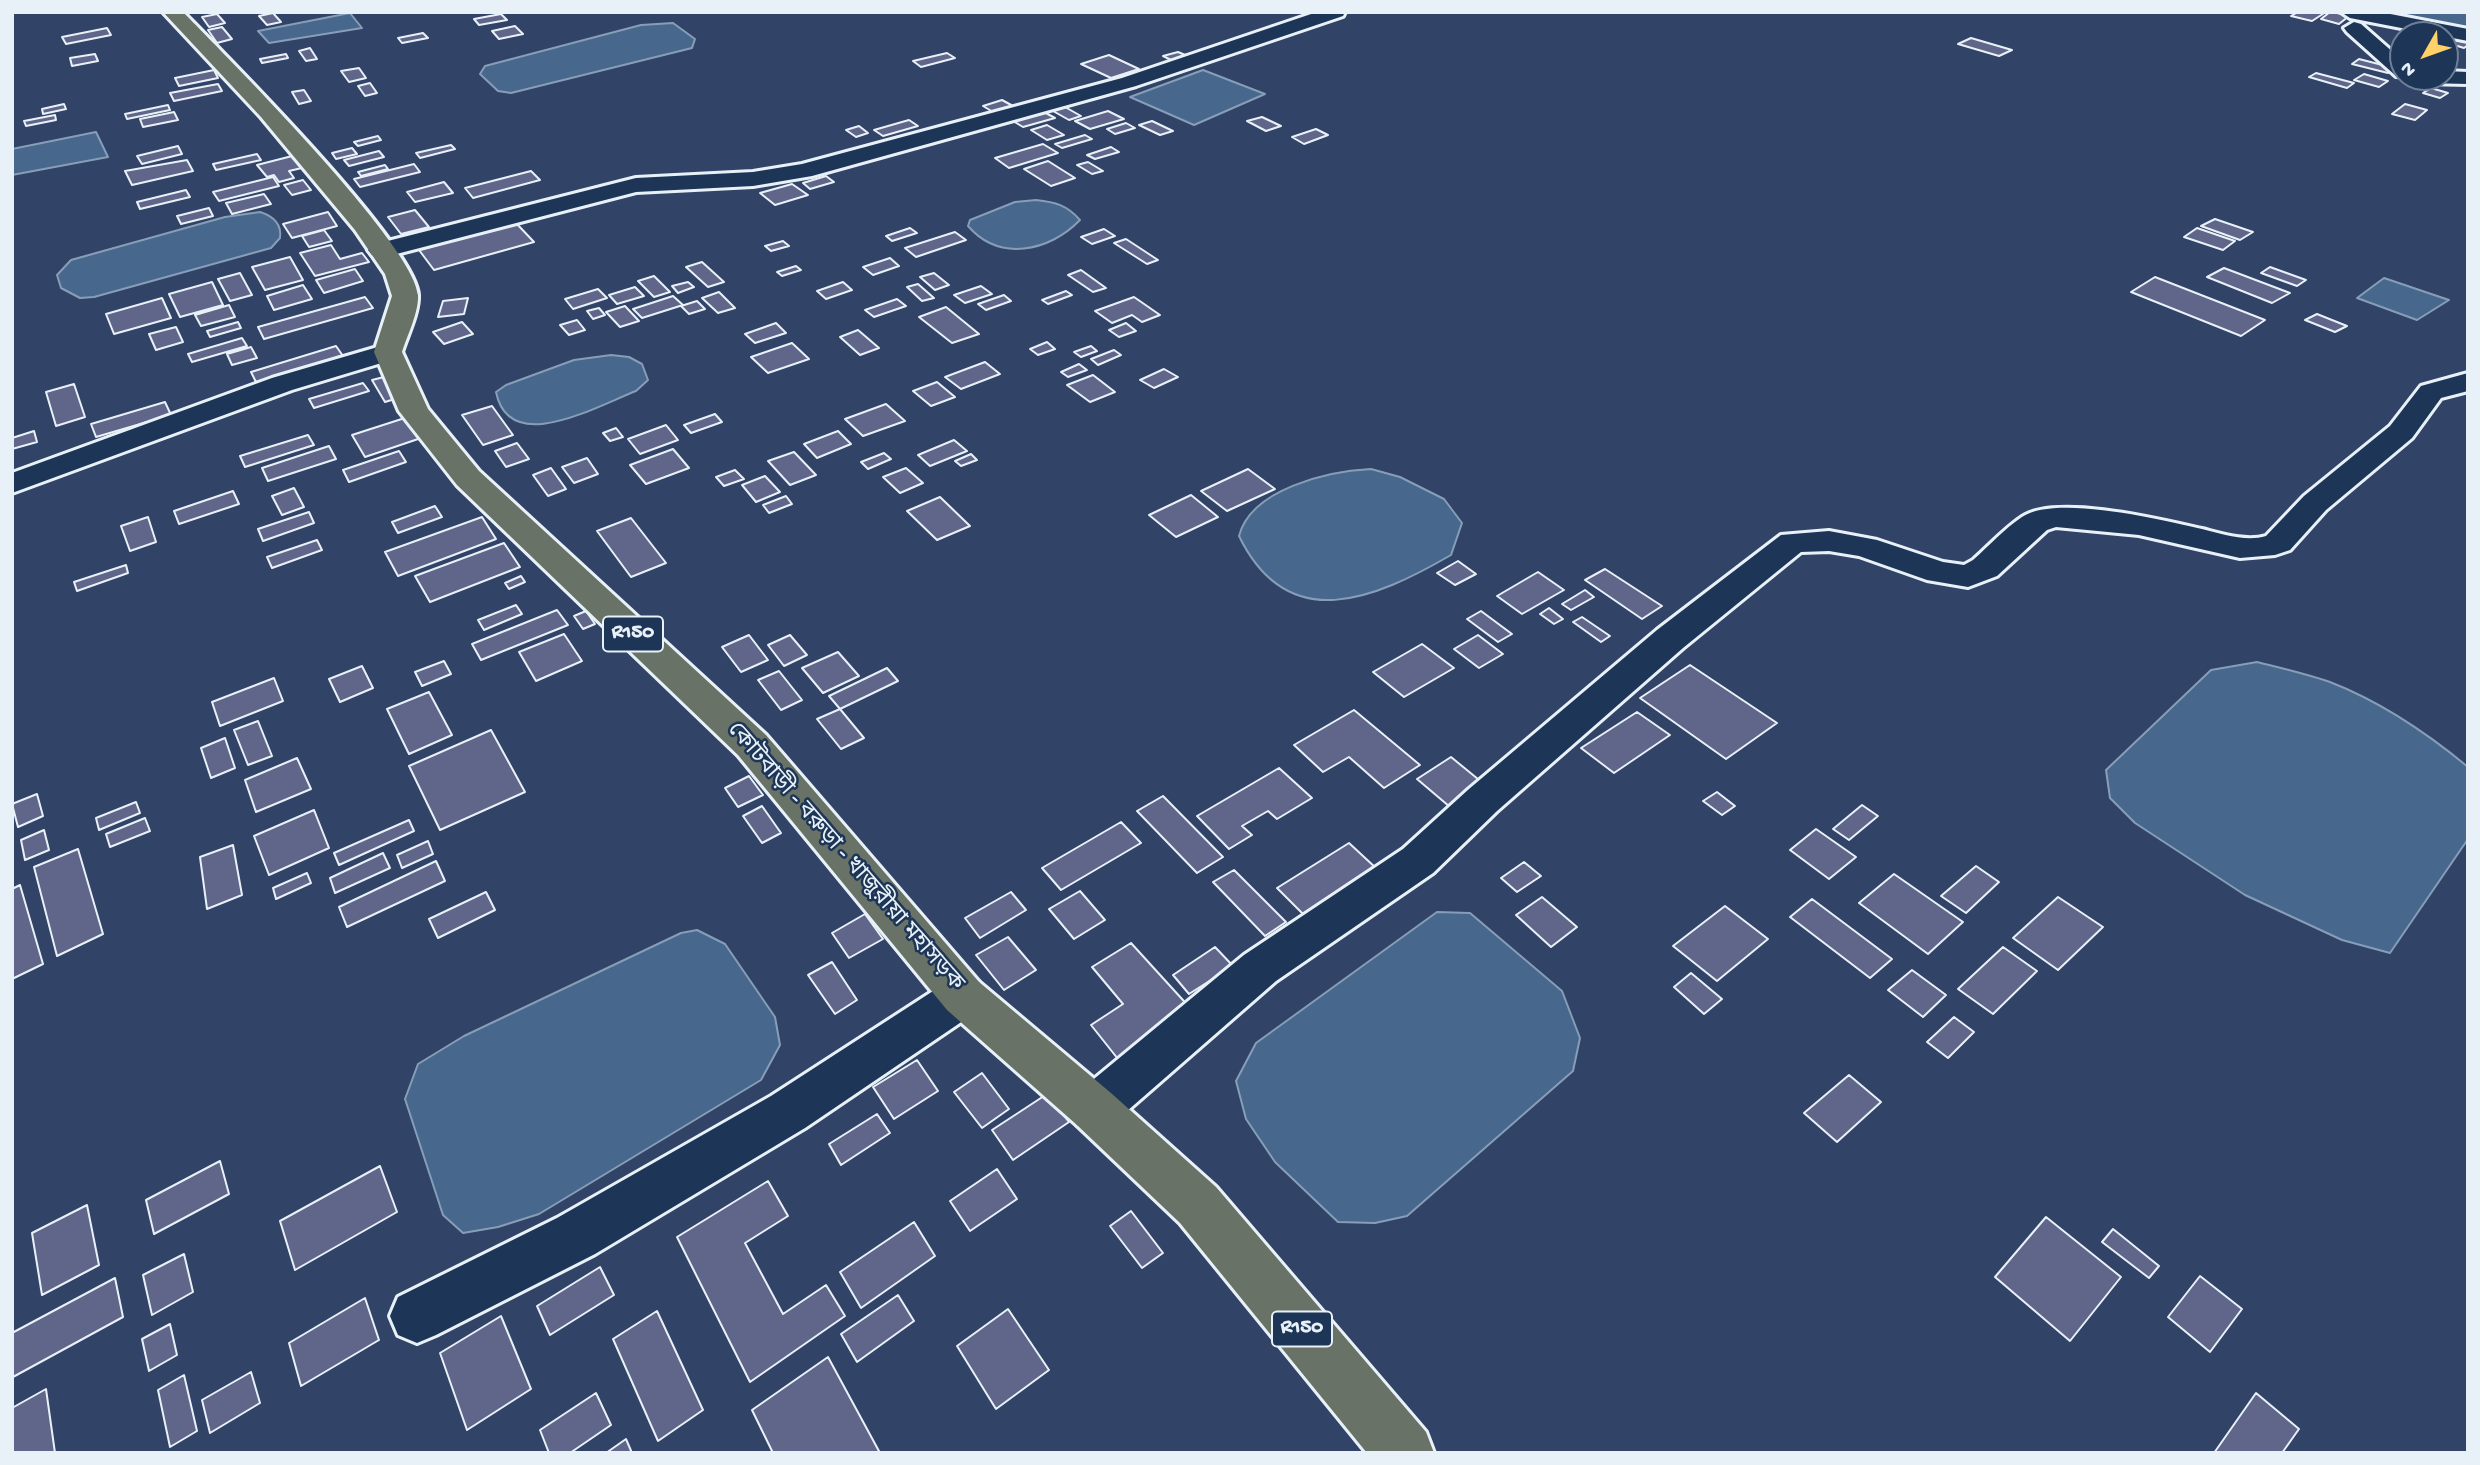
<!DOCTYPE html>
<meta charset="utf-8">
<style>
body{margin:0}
#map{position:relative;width:2480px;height:1465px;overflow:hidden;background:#314366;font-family:"Gochi Hand",sans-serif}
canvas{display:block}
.frame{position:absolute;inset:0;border:14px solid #e8f1f8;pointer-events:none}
.north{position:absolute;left:2389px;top:21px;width:70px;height:70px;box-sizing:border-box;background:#1d3557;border:2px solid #6e8097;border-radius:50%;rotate:230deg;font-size:19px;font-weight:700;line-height:28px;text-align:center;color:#e8f1f8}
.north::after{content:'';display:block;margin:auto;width:24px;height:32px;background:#ffd166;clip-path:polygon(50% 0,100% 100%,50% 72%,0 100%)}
</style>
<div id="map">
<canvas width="2480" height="1465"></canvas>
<div class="frame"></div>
<div class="north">N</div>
</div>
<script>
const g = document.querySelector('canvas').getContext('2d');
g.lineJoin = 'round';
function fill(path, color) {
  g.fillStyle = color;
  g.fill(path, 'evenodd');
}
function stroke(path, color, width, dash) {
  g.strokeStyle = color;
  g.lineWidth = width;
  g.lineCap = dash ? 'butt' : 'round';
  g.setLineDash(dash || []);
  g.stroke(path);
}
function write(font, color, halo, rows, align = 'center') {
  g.font = font + ' "Gochi Hand","Noto Sans Bengali",sans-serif';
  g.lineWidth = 5;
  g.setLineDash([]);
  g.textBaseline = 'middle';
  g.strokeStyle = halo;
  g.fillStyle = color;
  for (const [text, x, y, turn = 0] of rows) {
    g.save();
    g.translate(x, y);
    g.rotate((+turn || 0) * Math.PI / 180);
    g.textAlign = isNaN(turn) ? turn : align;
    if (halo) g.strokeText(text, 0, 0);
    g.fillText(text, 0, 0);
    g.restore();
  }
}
const water = new Path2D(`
 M 2398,12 L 2468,12 L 2468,31 L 2396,14 Z
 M 350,13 L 362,28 L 269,43 L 258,31 Z
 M 673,23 L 695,39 L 692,48 L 511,93 L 498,91 L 480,74 L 485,66 L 641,25 Z
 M 1203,70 L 1265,94 L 1194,125 L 1130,97 Z
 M 96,132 L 108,157 L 12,175 L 12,149 Z
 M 1036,200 C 1055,202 1067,205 1080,220 C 1049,252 999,262 968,226 L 970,220 L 1015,202 Z
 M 260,212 C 273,216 282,223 280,238 L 271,248 L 94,297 L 80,298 L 61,288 L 57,275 L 71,260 L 225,217 Z
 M 2384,278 L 2449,300 L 2417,320 L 2357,298 Z
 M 611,355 L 629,357 L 642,364 L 648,380 L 636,391 C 597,406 509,457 496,392 L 506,385 L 574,360 Z
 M 1371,469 L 1400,477 L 1444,499 L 1462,523 L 1451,555 C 1375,599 1288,637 1239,536 C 1251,489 1328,471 1371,469 Z
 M 2257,662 C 2281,668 2307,674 2330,682 C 2379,701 2427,733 2468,767 L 2468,839 L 2390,953 L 2342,940 L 2245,895 L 2135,823 L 2110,798 L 2106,770 L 2211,670 Z
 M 1437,912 L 1470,913 L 1562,991 L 1580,1038 L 1573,1071 L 1407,1216 L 1375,1223 L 1338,1222 L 1275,1162 L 1246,1119 L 1236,1081 L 1256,1043 Z
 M 697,930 L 725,944 L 775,1017 L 780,1045 L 761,1080 L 539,1214 L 498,1227 L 463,1233 L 443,1215 L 405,1099 L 418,1064 L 464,1036 L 681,933 Z`);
fill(water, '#47678d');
stroke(water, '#879eb8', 2);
const building = new Path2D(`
 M 2298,12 L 2326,12 L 2312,21 L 2291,16 Z
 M 2330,12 L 2333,12 L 2349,16 L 2339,24 L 2321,19 Z
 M 273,13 L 281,22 L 267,25 L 259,16 Z
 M 217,14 L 225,23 L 209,27 L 202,17 Z
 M 501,14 L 507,20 L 479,25 L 474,19 Z
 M 515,26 L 523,34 L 499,39 L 492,31 Z
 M 222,27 L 232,39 L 217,43 L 208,30 Z
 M 107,28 L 111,35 L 66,44 L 62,37 Z
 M 423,33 L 428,38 L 402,43 L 398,38 Z
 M 2460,36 L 2468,37 L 2468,45 L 2464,48 L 2448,43 Z
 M 1971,38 L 2012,50 L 1999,56 L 1958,44 Z
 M 310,48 L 317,59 L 306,61 L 299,51 Z
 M 1178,52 L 1190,57 L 1175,62 L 1163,56 Z
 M 947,53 L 955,58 L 921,67 L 913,61 Z
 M 95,54 L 98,61 L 72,66 L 70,58 Z
 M 286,54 L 288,58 L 262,63 L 260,59 Z
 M 1109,55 L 1139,69 L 1111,78 L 1081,64 Z
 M 2359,59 L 2394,68 L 2388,73 L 2352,64 Z
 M 359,68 L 366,78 L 349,82 L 341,71 Z
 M 214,70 L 218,78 L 179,86 L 175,78 Z
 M 2316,73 L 2354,83 L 2347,88 L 2309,77 Z
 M 2364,74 L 2388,81 L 2379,87 L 2354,80 Z
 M 370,83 L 377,93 L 365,96 L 358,86 Z
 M 218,84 L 222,91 L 174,101 L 170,93 Z
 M 2431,88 L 2448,93 L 2440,98 L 2423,93 Z
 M 304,90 L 311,101 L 299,104 L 292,92 Z
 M 1002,100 L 1013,106 L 993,112 L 983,106 Z
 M 64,104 L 66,109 L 43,114 L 42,109 Z
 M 2405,104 L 2427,110 L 2415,120 L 2392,114 Z
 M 168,105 L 170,110 L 127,119 L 125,114 Z
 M 1065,107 L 1081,116 L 1069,120 L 1053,111 Z
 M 1108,111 L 1124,119 L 1090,129 L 1075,121 Z
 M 174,112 L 178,120 L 143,127 L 140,119 Z
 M 1044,112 L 1055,118 L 1023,127 L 1013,121 Z
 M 55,115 L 56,120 L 26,126 L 24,121 Z
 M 1262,117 L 1281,126 L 1266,131 L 1247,121 Z
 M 909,120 L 918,126 L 883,136 L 874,130 Z
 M 1152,121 L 1173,131 L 1160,135 L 1139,125 Z
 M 1126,123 L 1135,128 L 1115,134 L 1107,129 Z
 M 1047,125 L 1064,135 L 1047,140 L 1031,130 Z
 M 859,126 L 868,133 L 856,137 L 846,130 Z
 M 1316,129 L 1328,135 L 1304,144 L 1292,137 Z
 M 1085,135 L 1092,139 L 1062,148 L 1055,144 Z
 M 378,136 L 381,140 L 358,146 L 354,142 Z
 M 1043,144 L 1058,153 L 1009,168 L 995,158 Z
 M 451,145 L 455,149 L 420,158 L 416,153 Z
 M 178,146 L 182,154 L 142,164 L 137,156 Z
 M 1111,147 L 1119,152 L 1095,159 L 1087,155 Z
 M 352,148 L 357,154 L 336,159 L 332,153 Z
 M 379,151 L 384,157 L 349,166 L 344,160 Z
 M 257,154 L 261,160 L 216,170 L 213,164 Z
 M 296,155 L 306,167 L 289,171 L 294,178 L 279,182 L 274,175 L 267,177 L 257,165 Z
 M 187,160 L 193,171 L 132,185 L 125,171 Z
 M 1048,161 L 1075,178 L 1051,186 L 1024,169 Z
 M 1088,162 L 1103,171 L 1092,174 L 1077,165 Z
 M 414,164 L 420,172 L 360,187 L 354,179 Z
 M 385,165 L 388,169 L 361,176 L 358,172 Z
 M 531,171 L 540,180 L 473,198 L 465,188 Z
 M 826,176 L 834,182 L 810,189 L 803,183 Z
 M 273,177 L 279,186 L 219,201 L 213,192 Z
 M 303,180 L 311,190 L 292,195 L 284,185 Z
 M 444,182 L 453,193 L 415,202 L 407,192 Z
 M 792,184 L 808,195 L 775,205 L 760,193 Z
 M 186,190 L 190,197 L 140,209 L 137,202 Z
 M 264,194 L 271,204 L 232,214 L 226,203 Z
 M 209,208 L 213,216 L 181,224 L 177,216 Z
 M 415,210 L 429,227 L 401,234 L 388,217 Z
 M 328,212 L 337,226 L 292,238 L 283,224 Z
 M 2215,219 L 2253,232 L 2240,240 L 2201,226 Z
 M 516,223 L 534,242 L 434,270 L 419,250 Z
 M 910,228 L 917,233 L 892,241 L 886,236 Z
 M 2197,228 L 2235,241 L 2223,250 L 2184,237 Z
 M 1104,229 L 1115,236 L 1092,244 L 1081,237 Z
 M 324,230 L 332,241 L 309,247 L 302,236 Z
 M 955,232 L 966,240 L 916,257 L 905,248 Z
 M 1126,239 L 1158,260 L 1147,264 L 1114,243 Z
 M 783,241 L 789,246 L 771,251 L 765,246 Z
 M 331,245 L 340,259 L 362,253 L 369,262 L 315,276 L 300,253 Z
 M 290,257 L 303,280 L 265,290 L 252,267 Z
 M 890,258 L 899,266 L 873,275 L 863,267 Z
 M 702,262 L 724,282 L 708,287 L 686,267 Z
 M 796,266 L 801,270 L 782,276 L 777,272 Z
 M 2270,267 L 2306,280 L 2297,286 L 2261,273 Z
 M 2224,268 L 2290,293 L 2272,303 L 2207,277 Z
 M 355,269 L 363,281 L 324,293 L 316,280 Z
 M 1081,270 L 1106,288 L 1093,292 L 1068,275 Z
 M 240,273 L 252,295 L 230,301 L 218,279 Z
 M 934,273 L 949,285 L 935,290 L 920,277 Z
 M 654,276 L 670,292 L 654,297 L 638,281 Z
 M 2155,277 L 2265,320 L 2241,336 L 2131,292 Z
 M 212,282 L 223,305 L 180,317 L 169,294 Z
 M 688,282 L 694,287 L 678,293 L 672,286 Z
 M 843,282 L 852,290 L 826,299 L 817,291 Z
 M 918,284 L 934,298 L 922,301 L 907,287 Z
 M 303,285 L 312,299 L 274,310 L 267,296 Z
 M 981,286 L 992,294 L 965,303 L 954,295 Z
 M 635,287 L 644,296 L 617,304 L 609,295 Z
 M 598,289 L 607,298 L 573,309 L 565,299 Z
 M 1066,291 L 1072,295 L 1048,304 L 1042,300 Z
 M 719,292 L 735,308 L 718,313 L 702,298 Z
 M 1004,295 L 1011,301 L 986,310 L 978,304 Z
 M 673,296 L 683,305 L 642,318 L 633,309 Z
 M 365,297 L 373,308 L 264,339 L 258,327 Z
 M 1134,297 L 1160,315 L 1142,322 L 1132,315 L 1112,323 L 1095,311 Z
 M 162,298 L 171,318 L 114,334 L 106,314 Z
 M 468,298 L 464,314 L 438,317 L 443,301 Z
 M 897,299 L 906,306 L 874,317 L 865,310 Z
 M 697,301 L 705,309 L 689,314 L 681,306 Z
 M 229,305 L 235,317 L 201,326 L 195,315 Z
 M 625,306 L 639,321 L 620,327 L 606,312 Z
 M 946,307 L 979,334 L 952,343 L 919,317 Z
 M 599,308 L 605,315 L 593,319 L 587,311 Z
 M 2317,314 L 2347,326 L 2335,332 L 2305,320 Z
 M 577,320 L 585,330 L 569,335 L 560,325 Z
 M 238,322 L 241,328 L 210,337 L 207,331 Z
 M 462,322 L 473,334 L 444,344 L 433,332 Z
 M 776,323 L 786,333 L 755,343 L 745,334 Z
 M 1126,323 L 1136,331 L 1119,337 L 1109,330 Z
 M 176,327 L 183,342 L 156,350 L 149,334 Z
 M 858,330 L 879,348 L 860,355 L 840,337 Z
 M 242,338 L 247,346 L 192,362 L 188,354 Z
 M 1047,342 L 1055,349 L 1038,355 L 1030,349 Z
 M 792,343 L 809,359 L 768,373 L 751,357 Z
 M 336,346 L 343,356 L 256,382 L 251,372 Z
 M 1091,346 L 1097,351 L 1081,357 L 1074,352 Z
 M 251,347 L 257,358 L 232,365 L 227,354 Z
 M 1114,350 L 1121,355 L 1098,365 L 1091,359 Z
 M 985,362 L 1000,374 L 961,389 L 945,377 Z
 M 1079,364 L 1087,370 L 1068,377 L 1061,372 Z
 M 1164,369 L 1178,377 L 1154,388 L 1140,380 Z
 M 1093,375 L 1115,392 L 1090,402 L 1067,385 Z
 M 384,377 L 398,398 L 385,402 L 372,380 Z
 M 937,382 L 955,397 L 931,406 L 913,391 Z
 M 363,383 L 369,391 L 314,408 L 309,399 Z
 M 74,384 L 85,417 L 56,426 L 46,392 Z
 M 165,402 L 171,415 L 96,437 L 91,424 Z
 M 886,404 L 905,421 L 863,436 L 845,419 Z
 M 492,406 L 513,435 L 483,445 L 462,415 Z
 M 715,414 L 722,422 L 691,433 L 684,425 Z
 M 411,416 L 424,437 L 365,457 L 352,435 Z
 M 666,425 L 678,440 L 640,454 L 628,439 Z
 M 616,428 L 623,437 L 610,441 L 603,433 Z
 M 34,431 L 37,442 L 12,449 L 12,438 Z
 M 838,431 L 851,444 L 817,458 L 804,444 Z
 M 308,435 L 314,445 L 245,467 L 240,456 Z
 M 954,440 L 967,451 L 930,466 L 918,455 Z
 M 517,443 L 529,459 L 506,467 L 495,451 Z
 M 329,446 L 336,459 L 268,481 L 262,468 Z
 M 673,449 L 689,468 L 646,484 L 630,465 Z
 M 399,451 L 406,462 L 349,482 L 343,470 Z
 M 794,452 L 816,475 L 790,485 L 768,461 Z
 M 884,453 L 891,459 L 868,469 L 861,462 Z
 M 971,454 L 977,460 L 961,466 L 955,461 Z
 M 587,458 L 598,474 L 574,483 L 562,467 Z
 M 551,468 L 566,489 L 548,496 L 533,475 Z
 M 906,468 L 923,483 L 900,493 L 883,477 Z
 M 1248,469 L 1275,489 L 1227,511 L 1201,491 Z
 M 735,470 L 744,479 L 724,486 L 716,477 Z
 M 765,476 L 780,492 L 756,502 L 742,485 Z
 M 294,488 L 304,507 L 282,515 L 272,496 Z
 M 233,491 L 239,504 L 179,524 L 174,511 Z
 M 1191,495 L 1218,517 L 1176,537 L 1149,515 Z
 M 786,496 L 792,504 L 769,513 L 763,505 Z
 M 940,497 L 970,526 L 937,540 L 907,511 Z
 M 435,506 L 442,517 L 398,533 L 392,522 Z
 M 309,512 L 314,523 L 263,541 L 258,529 Z
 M 148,517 L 156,542 L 130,551 L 121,526 Z
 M 482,517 L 496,539 L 398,576 L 385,552 Z
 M 631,518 L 666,563 L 631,577 L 597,531 Z
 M 317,540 L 322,550 L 272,568 L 267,557 Z
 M 504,543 L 520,567 L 430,602 L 415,576 Z
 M 1458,561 L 1476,574 L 1455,585 L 1437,573 Z
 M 126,565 L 128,573 L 77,591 L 74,582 Z
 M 1605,569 L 1662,606 L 1642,619 L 1585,580 Z
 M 1538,572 L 1564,590 L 1522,614 L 1497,596 Z
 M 521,576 L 525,582 L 509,589 L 505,583 Z
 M 1585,590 L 1594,597 L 1571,610 L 1562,604 Z
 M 516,605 L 522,614 L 484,630 L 478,620 Z
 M 1549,608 L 1563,619 L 1554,624 L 1540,614 Z
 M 557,610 L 568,625 L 481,660 L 472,644 Z
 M 586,611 L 595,624 L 583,629 L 574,616 Z
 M 1481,611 L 1512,634 L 1498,642 L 1467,619 Z
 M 1582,617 L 1610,636 L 1601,642 L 1573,622 Z
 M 564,634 L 582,661 L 536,681 L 519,652 Z
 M 749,635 L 768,660 L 741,672 L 722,647 Z
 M 790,635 L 807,655 L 784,666 L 768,645 Z
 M 1478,635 L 1503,654 L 1479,668 L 1454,649 Z
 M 1422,644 L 1454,668 L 1404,697 L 1373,672 Z
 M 838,652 L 859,676 L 823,693 L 802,668 Z
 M 444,661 L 451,674 L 422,686 L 415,672 Z
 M 1690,665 L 1777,723 L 1726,759 L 1640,698 Z
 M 362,666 L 373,688 L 340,702 L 329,679 Z
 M 887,668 L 898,681 L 840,709 L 829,696 Z
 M 779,671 L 802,700 L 781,710 L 758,680 Z
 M 274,678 L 283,701 L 220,726 L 212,702 Z
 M 429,692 L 452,735 L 409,754 L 387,709 Z
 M 840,709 L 864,738 L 841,749 L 817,719 Z
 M 1354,710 L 1420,765 L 1384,788 L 1349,757 L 1323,772 L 1294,745 Z
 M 1637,712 L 1670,735 L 1614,773 L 1581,748 Z
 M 258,721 L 272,756 L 248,765 L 234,730 Z
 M 491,730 L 525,792 L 440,830 L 409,766 Z
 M 225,738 L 235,768 L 211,778 L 201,748 Z
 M 1451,757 L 1484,784 L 1450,807 L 1417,779 Z
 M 297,758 L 311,789 L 256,812 L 245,780 Z
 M 1279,768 L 1312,798 L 1277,819 L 1268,811 L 1242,826 L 1252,835 L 1229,849 L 1197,816 Z
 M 749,776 L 763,795 L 738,807 L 725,788 Z
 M 1717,792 L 1735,806 L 1722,815 L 1703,801 Z
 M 37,794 L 43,816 L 18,827 L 12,804 Z
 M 1163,796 L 1223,857 L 1197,873 L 1137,811 Z
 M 136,802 L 140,813 L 99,830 L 96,818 Z
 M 1862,805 L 1878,816 L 1849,840 L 1833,829 Z
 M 762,806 L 781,833 L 762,843 L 743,816 Z
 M 314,810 L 329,848 L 269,875 L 254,836 Z
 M 145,818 L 150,831 L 110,847 L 106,834 Z
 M 409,820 L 414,831 L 339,865 L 334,853 Z
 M 1121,822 L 1141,843 L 1061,890 L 1042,868 Z
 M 1816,829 L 1856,857 L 1829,879 L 1790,850 Z
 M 44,830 L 49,850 L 25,860 L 21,840 Z
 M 428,841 L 433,854 L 402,868 L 397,855 Z
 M 1349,843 L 1377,869 L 1305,916 L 1277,888 Z
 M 233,845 L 242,895 L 207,909 L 200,857 Z
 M 78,849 L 103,934 L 57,956 L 34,867 Z
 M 383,853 L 390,868 L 335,893 L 330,878 Z
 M 436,861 L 445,881 L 347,927 L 339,907 Z
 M 1524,862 L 1541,876 L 1517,892 L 1501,878 Z
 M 1976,866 L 1999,882 L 1966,913 L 1941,896 Z
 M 1234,870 L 1286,922 L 1265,936 L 1213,882 Z
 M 307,873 L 311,883 L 276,899 L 273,888 Z
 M 1894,874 L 1963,922 L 1928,954 L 1859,903 Z
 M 20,885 L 43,964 L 12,979 L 12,889 Z
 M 1080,891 L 1105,920 L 1074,939 L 1049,909 Z
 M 486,892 L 495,910 L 438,938 L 429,919 Z
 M 1011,892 L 1026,910 L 980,938 L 965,918 Z
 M 1542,897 L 1577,927 L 1551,947 L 1516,915 Z
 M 2058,897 L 2103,927 L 2058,970 L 2013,938 Z
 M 1812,899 L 1892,959 L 1870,978 L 1790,917 Z
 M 1725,906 L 1768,939 L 1717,981 L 1673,946 Z
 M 865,914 L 883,939 L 849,958 L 832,933 Z
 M 1008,937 L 1036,970 L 1004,990 L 976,955 Z
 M 1131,943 L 1192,1010 L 1118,1059 L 1091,1025 L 1123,1004 L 1092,967 Z
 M 1215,947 L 1233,966 L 1189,994 L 1173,975 Z
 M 2003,947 L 2037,971 L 1993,1014 L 1958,989 Z
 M 832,962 L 857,1000 L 835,1014 L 808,975 Z
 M 1912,970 L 1946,995 L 1923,1017 L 1888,990 Z
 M 1691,973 L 1722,999 L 1704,1014 L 1674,987 Z
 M 1954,1017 L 1974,1032 L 1948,1058 L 1927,1042 Z
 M 917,1060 L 938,1091 L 894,1119 L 873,1087 Z
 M 982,1073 L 1009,1109 L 982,1128 L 954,1092 Z
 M 1849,1075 L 1881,1102 L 1837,1142 L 1804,1113 Z
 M 1047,1094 L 1069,1122 L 1013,1160 L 992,1130 Z
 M 877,1114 L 890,1133 L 841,1165 L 829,1144 Z
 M 220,1161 L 229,1194 L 154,1234 L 146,1200 Z
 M 380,1166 L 397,1212 L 295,1270 L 280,1221 Z
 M 997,1169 L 1017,1199 L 970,1231 L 950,1201 Z
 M 768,1181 L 788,1216 L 745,1243 L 783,1314 L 826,1285 L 845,1316 L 750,1382 L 677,1237 Z
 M 87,1205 L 99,1265 L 42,1295 L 32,1233 Z
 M 1131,1211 L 1163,1253 L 1142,1268 L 1110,1226 Z
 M 2046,1217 L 2121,1277 L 2070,1341 L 1995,1277 Z
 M 914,1222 L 935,1256 L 861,1308 L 840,1272 Z
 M 2113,1229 L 2159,1266 L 2149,1278 L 2102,1242 Z
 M 184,1254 L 193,1292 L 152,1315 L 143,1275 Z
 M 600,1267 L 614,1295 L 550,1335 L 537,1306 Z
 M 2200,1276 L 2242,1309 L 2210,1352 L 2168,1317 Z
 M 115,1278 L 123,1317 L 13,1377 L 12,1333 Z
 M 898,1295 L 914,1321 L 857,1362 L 841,1334 Z
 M 365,1298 L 379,1340 L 301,1386 L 289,1343 Z
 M 1008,1309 L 1049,1370 L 996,1409 L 957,1346 Z
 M 657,1311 L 703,1410 L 658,1441 L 613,1339 Z
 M 501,1316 L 531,1389 L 467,1430 L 440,1353 Z
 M 170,1324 L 177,1355 L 149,1371 L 142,1339 Z
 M 828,1357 L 880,1453 L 773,1453 L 752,1410 Z
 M 251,1372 L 260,1403 L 210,1433 L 202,1400 Z
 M 184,1375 L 197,1431 L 170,1447 L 158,1390 Z
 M 46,1389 L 55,1453 L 12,1453 L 12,1408 Z
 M 596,1393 L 611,1425 L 570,1453 L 549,1453 L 540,1430 Z
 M 2256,1393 L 2299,1429 L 2282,1453 L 2214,1453 Z
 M 626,1439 L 632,1453 L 606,1453 Z`);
fill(building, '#60658a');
stroke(building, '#e8f1f8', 2);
const street = new Path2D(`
 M 1317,12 L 1345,12 L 1343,16 L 1136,86 L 812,176 L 753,186 L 636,192 L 381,258 L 372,255 L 368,250 L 372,245 L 636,178 L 753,172 L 802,164 L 1122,78 Z
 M 2341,12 L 2380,12 L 2468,29 L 2468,41 L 2350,18 Z
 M 2354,22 L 2361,24 L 2403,61 L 2403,77 L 2407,77 L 2396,76 L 2347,32 L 2344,28 Z
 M 2445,71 L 2468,72 L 2468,84 L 2424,83 L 2414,77 L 2445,77 Z
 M 388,344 L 398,346 L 402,352 L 398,358 L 292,390 L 12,493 L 12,473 L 272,378 Z
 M 2468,373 L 2468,391 L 2441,398 L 2412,438 L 2326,510 L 2290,550 L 2275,555 L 2240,558 L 2139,535 L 2056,527 L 2047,530 L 1997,576 L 1968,587 L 1927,580 L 1859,556 L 1829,551 L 1801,552 L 1683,648 L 1497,811 L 1433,873 L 1276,981 L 1111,1125 L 1094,1131 L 1077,1125 L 1070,1109 L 1077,1093 L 1244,955 L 1403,849 L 1469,789 L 1657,630 L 1781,535 L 1829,531 L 1877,540 L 1943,562 L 1964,565 L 1973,560 C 1989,546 2004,529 2022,517 C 2056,494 2162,520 2202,529 C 2222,534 2246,542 2266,536 L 2304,496 L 2390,426 L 2421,386 Z
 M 963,976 L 979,982 L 986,996 L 979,1010 L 805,1128 L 595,1254 L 436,1335 L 417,1343 L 398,1335 L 390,1316 L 398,1297 L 557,1218 L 771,1096 L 947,982 Z`);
const primary = new Path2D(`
 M 163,12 L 183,12 C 226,56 415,245 418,295 C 419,312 407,336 402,352 L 428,409 L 479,471 L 766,735 L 979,982 L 1111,1093 L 1216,1187 L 1426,1432 L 1434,1453 L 1367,1453 L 1180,1223 L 1077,1125 L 947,1010 L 738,755 L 457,485 L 399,411 L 374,352 L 392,296 L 385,274 L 355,230 L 261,117 Z`);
stroke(street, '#e8f1f8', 6);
stroke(primary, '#e8f1f8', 6);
fill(street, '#1d3557');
fill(primary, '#697266');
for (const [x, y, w] of [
 [633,634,60],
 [1302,1329,60]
]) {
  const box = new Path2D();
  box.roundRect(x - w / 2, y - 17.5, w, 35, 5);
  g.fillStyle = '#1d3557';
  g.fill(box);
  stroke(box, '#e8f1f8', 2);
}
write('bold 21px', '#e8f1f8', null, [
 ["R150",633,634],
 ["R150",1302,1329]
]);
write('23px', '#e8f1f8', '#1d3557', [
 ["কোটবাড়ী - বরুড়া - খাজুরীয়া মহাসড়ক",844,858,49]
]);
</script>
